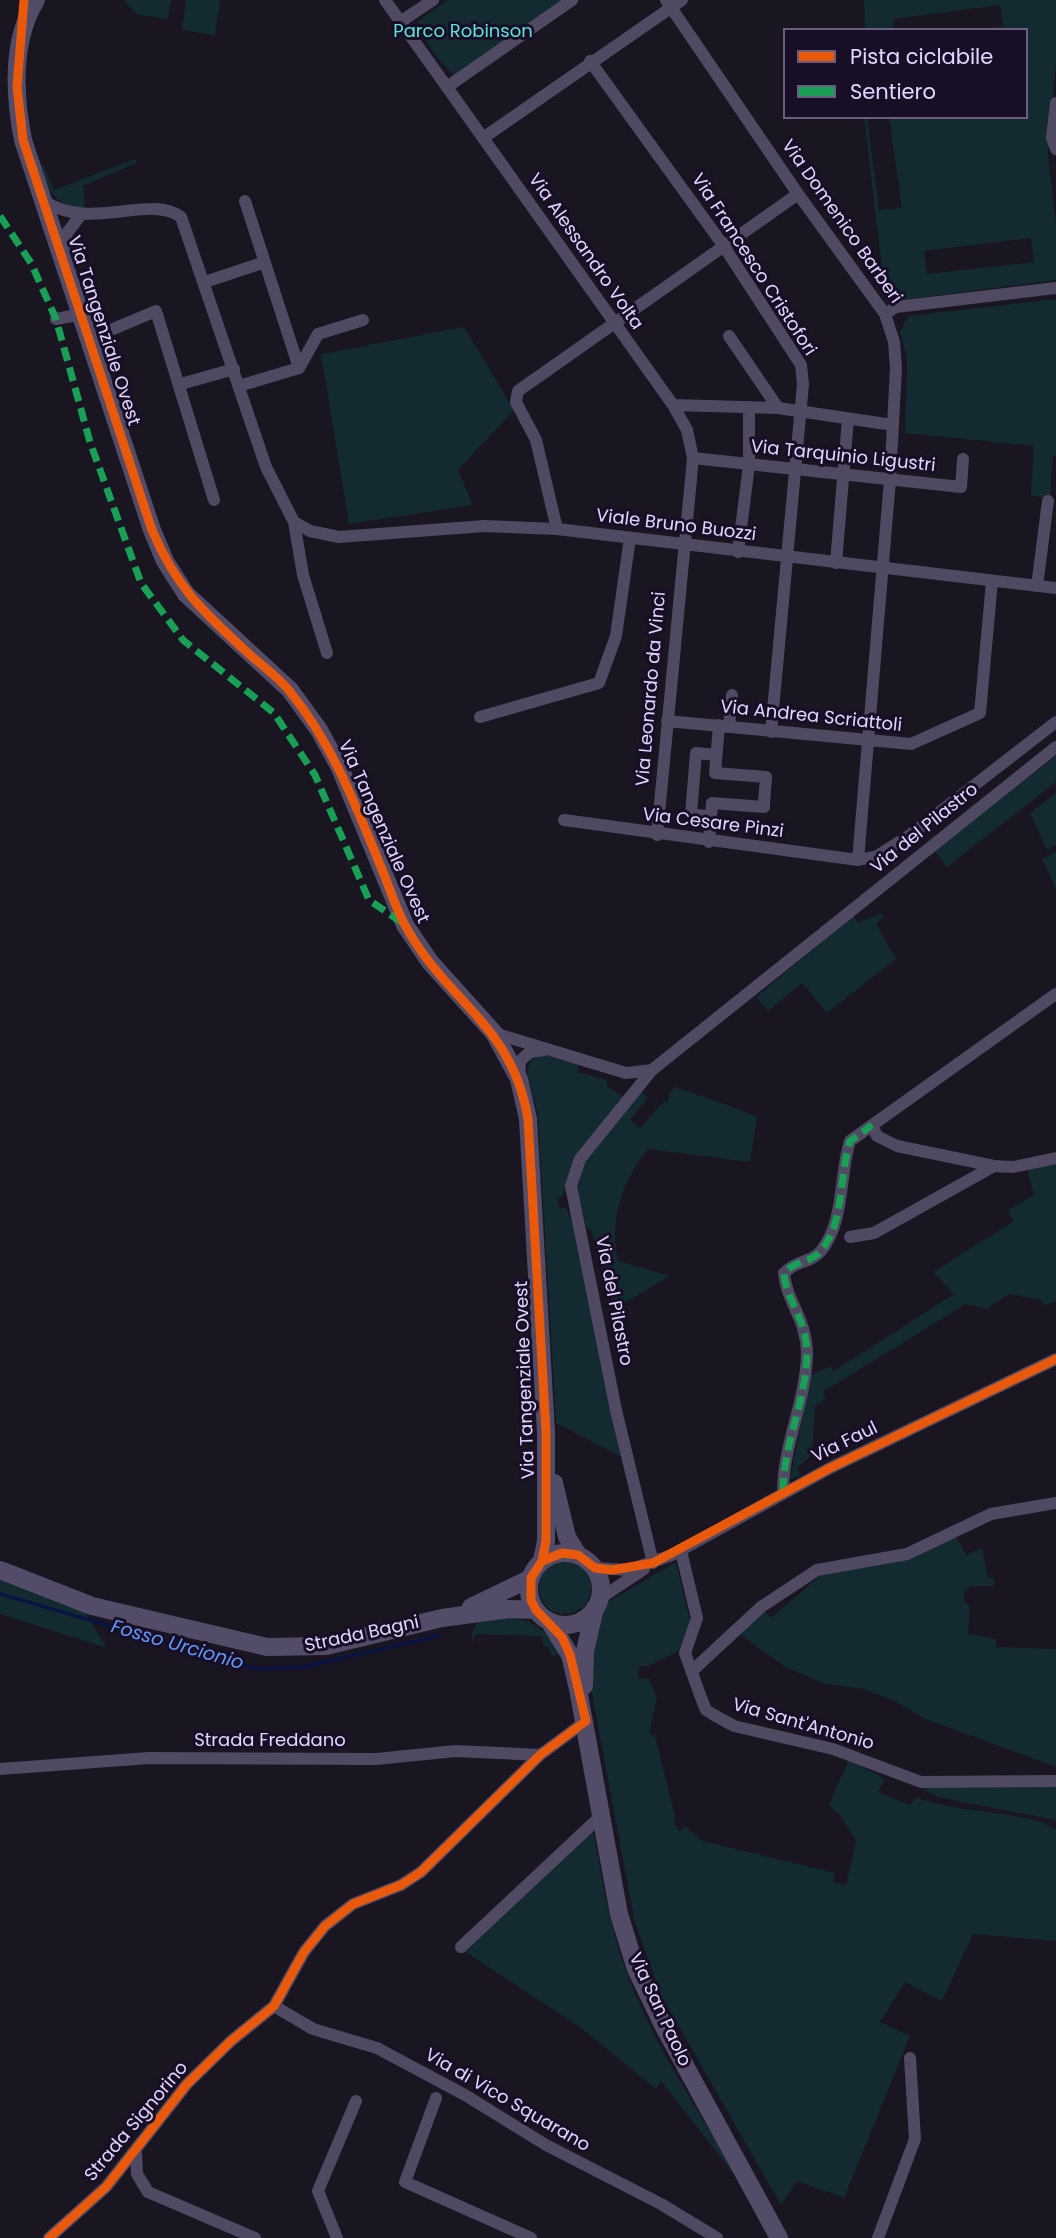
<!DOCTYPE html>
<style>
body{margin:0}
#map{position:relative;width:1056px;height:2238px;overflow:hidden;background:#191521;font-family:Poppins,sans-serif}
canvas{display:block}
.legend{position:absolute;left:783px;top:28px;width:245px;height:91px;box-sizing:border-box;background:#180f27;border:2px solid #695e7d;margin:0;padding:9px 12px;list-style:none;font-size:21px;color:#e2d5ff}
.legend li{display:flex;align-items:center;gap:14px;height:35px}
.legend b{width:35px;border:2px solid #695e7d}
</style>
<div id="map">
<canvas width="1056" height="2238"></canvas>
<ul class="legend">
<li><b style="height:9px;background:#e8590c"></b>Pista ciclabile</li>
<li><b style="height:9px;background:#1a9f57"></b>Sentiero</li>
</ul>
</div>
<script>
const g = document.querySelector('canvas').getContext('2d');
g.lineJoin = 'round';
function fill(path, color) {
  g.fillStyle = color;
  g.fill(path, 'evenodd');
}
function stroke(path, color, width, dash) {
  g.strokeStyle = color;
  g.lineWidth = width;
  g.lineCap = dash ? 'butt' : 'round';
  g.setLineDash(dash || []);
  g.stroke(path);
}
function write(font, color, halo, rows, align = 'center') {
  g.font = font + ' Poppins,sans-serif';
  g.lineWidth = 6;
  g.setLineDash([]);
  g.textBaseline = 'middle';
  g.strokeStyle = halo;
  g.fillStyle = color;
  for (const [text, x, y, turn = 0] of rows) {
    g.save();
    g.translate(x, y);
    g.rotate((+turn || 0) * Math.PI / 180);
    g.textAlign = isNaN(turn) ? turn : align;
    if (halo) g.strokeText(text, 0, 0);
    g.fillText(text, 0, 0);
    g.restore();
  }
}
fill(new Path2D(`
 M 124,0 L 171,0 L 168,19 L 136,14 Z
 M 186,0 L 220,0 L 215,35 L 182,30 Z
 M 448,0 L 564,0 L 456,76 C 441,66 422,38 418,21 Z
 M 864,0 L 1056,0 L 1056,61 L 1048,156 L 1056,224 L 1056,280 L 886,302 L 864,117 L 867,117 L 879,210 L 902,208 L 889,117 L 1026,117 L 1026,30 L 977,30 L 1003,26 L 1000,5 L 893,19 L 894,30 L 865,30 ZM 1031,238 L 1034,262 L 927,274 L 924,251 Z
 M 135,159 L 137,163 L 83,186 L 85,207 C 58,210 46,188 39,166 L 43,165 L 54,190 Z
 M 1056,299 L 1056,456 L 1053,456 L 1050,498 L 1031,496 L 1034,446 L 905,433 L 907,359 L 900,332 L 908,316 Z
 M 464,327 L 514,410 L 458,470 L 473,505 L 349,524 L 321,354 Z
 M 1056,756 L 1056,782 L 947,867 L 934,850 Z
 M 1056,793 L 1056,845 L 1047,850 L 1030,813 Z
 M 1056,852 L 1056,889 L 1042,859 Z
 M 881,913 L 884,917 L 876,924 L 896,959 L 827,1013 L 802,983 L 768,1011 L 756,997 L 853,916 L 858,923 Z
 M 543,1055 L 579,1064 L 577,1072 L 607,1080 L 607,1086 L 625,1098 L 576,1156 L 563,1196 L 557,1198 L 560,1209 L 566,1207 L 577,1234 L 622,1457 L 556,1423 L 538,1116 L 527,1072 L 532,1059 Z
 M 676,1087 L 757,1116 L 750,1162 L 648,1149 C 622,1181 609,1220 618,1261 L 670,1276 L 613,1310 L 600,1244 L 595,1244 L 591,1229 L 587,1229 L 577,1191 L 583,1163 L 641,1092 L 648,1098 L 630,1120 L 640,1128 L 664,1101 L 667,1103 L 670,1092 Z
 M 1056,1162 L 1056,1301 L 1044,1306 L 1041,1300 L 1009,1294 L 986,1309 L 966,1304 L 823,1392 L 826,1399 L 815,1406 L 812,1455 L 797,1468 L 801,1476 L 790,1479 L 811,1375 L 831,1366 L 834,1371 L 954,1294 L 933,1272 L 1014,1221 L 1008,1210 L 1034,1195 L 1027,1169 Z
 M 955,1534 L 966,1555 L 982,1548 L 988,1578 L 994,1578 L 994,1586 L 971,1586 L 964,1592 L 964,1600 L 970,1607 L 968,1634 L 996,1639 L 996,1647 L 1056,1649 L 1056,1767 L 925,1719 L 893,1700 L 863,1689 L 822,1683 L 786,1667 L 739,1634 L 764,1610 L 771,1618 L 821,1575 Z
 M539 1588a26 26 0 1 1 52 0a26 26 0 1 1-52 0Z
 M 676,1562 L 690,1621 L 679,1651 L 649,1666 L 639,1666 L 638,1678 L 649,1679 L 657,1697 L 649,1734 L 655,1736 L 676,1820 L 673,1822 L 679,1831 L 686,1827 L 703,1841 L 835,1873 L 833,1882 L 846,1885 L 856,1840 L 839,1814 L 829,1805 L 849,1759 L 885,1779 L 878,1792 L 910,1805 L 917,1797 C 952,1814 1033,1810 1056,1830 L 1056,1941 L 973,1934 L 942,2001 L 905,1982 L 880,2022 L 910,2036 L 844,2198 L 797,2181 L 781,2205 L 662,1997 L 635,1923 L 592,1694 L 591,1652 L 603,1609 L 608,1602 Z
 M 0,1578 L 84,1610 L 107,1648 L 0,1614 Z
 M 507,1617 C 533,1619 549,1631 559,1654 L 552,1656 L 549,1649 L 543,1645 L 543,1636 L 476,1634 L 472,1643 L 472,1633 L 478,1621 Z
 M 1056,1785 L 1056,1820 L 938,1797 L 924,1790 L 925,1786 Z
 M 593,1829 C 602,1877 609,1924 626,1970 C 653,2047 704,2117 744,2187 L 661,2081 L 656,2089 L 580,2027 L 464,1951 Z`), '#132a30');
stroke(new Path2D(`
 M 0,1594 L 258,1669 L 303,1667 L 438,1636`), '#0a1443', 3.5);
stroke(new Path2D(`
 M 385,0 L 673,405 L 687,430 L 693,458 L 657,835
 M 666,0 L 798,194 L 885,314 L 894,342 L 896,368 L 890,480 L 858,860
 M 400,22 L 433,0
 M 590,61 L 723,245 L 801,365 L 803,384 L 771,732
 M 447,87 L 572,0
 M 1056,103 L 1052,138 L 1056,149
 M 483,138 L 682,0
 M 42,200 C 91,233 149,193 181,217 L 266,467 L 294,522 L 310,531 L 339,537 L 484,526 L 557,529 L 1056,588
 M 245,201 L 299,368
 M 63,256 L 67,233 L 80,216
 M 205,282 L 265,262
 M 885,314 L 896,307 L 1056,288
 M 56,319 L 82,314
 M 113,329 L 156,311 L 214,500
 M 729,336 L 778,408
 M 181,384 L 234,369
 M 239,386 L 299,368 L 318,334 L 363,320
 M 673,405 L 778,408 L 893,425
 M 693,458 L 961,487 L 963,459
 M 294,522 L 303,575 L 327,653
 M 557,529 L 536,440 L 516,402 L 518,391 L 798,194
 M 738,552 L 749,465 L 749,407
 M 836,563 L 848,419
 M 1037,586 L 1048,501
 M 480,717 L 599,683 L 616,636 L 630,538
 M 667,721 L 911,744 L 980,713 L 992,581
 M 729,727 L 732,695
 M 711,817 L 691,814 L 696,753 L 716,755
 M 564,820 L 858,860 L 877,856 L 910,835 L 1056,722
 M 709,842 L 712,803 L 764,807 L 764,803 L 766,777 L 715,773 L 719,725
 M 494,1033 L 626,1073 L 652,1070 L 580,1159 L 571,1186 L 616,1410 L 653,1563
 M 652,1070 L 1056,747
 M 519,1079 L 520,1061 L 530,1052 L 544,1050
 M 872,1125 L 877,1136 L 897,1146 L 994,1166 L 1013,1167 L 1056,1158
 M 850,1237 L 874,1233 L 994,1166
 M 783,1492 C 783,1445 806,1401 807,1354 C 807,1319 786,1301 784,1273 C 796,1260 811,1263 821,1251 C 845,1221 839,1176 850,1141 L 1056,994
 M 681,1551 L 697,1618 L 685,1653 L 700,1695 L 706,1710 L 714,1715 L 734,1726 L 833,1749 L 921,1782 L 1056,1781
 M 595,1568 L 629,1570 L 672,1555 L 830,1468 L 1056,1359
 M 599,1599 L 644,1569
 M 692,1671 L 761,1607 L 817,1570 L 907,1554 L 991,1514 L 1056,1503
 M 0,1769 L 149,1758 L 376,1759 L 456,1751 L 540,1755
 M 461,1947 L 602,1815
 M 274,2006 L 313,2029 L 377,2048 L 465,2095 L 546,2145 L 661,2204 L 717,2238
 M 436,2098 L 405,2182 L 531,2238
 M 136,2150 L 137,2174 L 148,2192 L 255,2238
 M 49,2238 L 106,2187 L 187,2084 L 231,2041 L 274,2006 L 304,1952 L 325,1926 L 353,1904 L 401,1885 L 421,1872 L 540,1755 L 586,1721
 M 337,2238 L 318,2191 L 356,2101
 M 878,2238 L 915,2139 L 910,2058`), '#4f4962', 12);
stroke(new Path2D(`
 M 36,0 C 11,41 14,94 23,140 L 152,530 L 165,561 L 186,594 L 290,690 L 319,730 L 340,768 L 405,925 L 430,962 L 494,1033 L 519,1079 L 528,1119 L 546,1432 L 546,1541 L 542,1561
 M 554,1483 L 567,1537 L 578,1555
 M529 1589a36 36 0 1 1 72 0a36 36 0 1 1-72 0Z
 M 0,1570 L 92,1606 L 267,1647 L 326,1646 L 442,1618 L 509,1609 L 536,1610
 M 471,1607 L 531,1578
 M 549,1621 L 570,1655 L 578,1689 L 619,1914 L 636,1969 L 664,2027 L 779,2238
 M 584,1686 L 585,1651 L 595,1608`), '#534c68', 18);
stroke(new Path2D(`
 M 0,216 L 31,263 L 56,319 L 90,442 L 141,583 L 183,640 L 274,713 L 315,775 L 369,900 L 401,922
 M 783,1492 C 783,1445 806,1401 807,1354 C 807,1319 786,1301 784,1273 C 796,1260 811,1263 821,1251 C 845,1221 839,1176 850,1141 L 872,1125`), '#1a9f57', 7, [14, 7]);
stroke(new Path2D(`
 M 24,0 L 17,87 L 23,140 L 152,530 C 176,587 203,612 248,653 C 262,666 280,678 291,693 C 334,746 357,809 383,872 C 390,889 396,909 405,925 C 446,1002 512,1023 528,1119 L 546,1432 L 546,1541 L 542,1561
 M 49,2238 L 106,2187 L 187,2084 L 231,2041 L 274,2006 L 304,1952 L 325,1926 L 353,1904 L 401,1885 L 421,1872 L 540,1755 L 586,1721 L 570,1655 L 562,1637 L 536,1610 L 531,1600 L 531,1578 L 542,1561 L 562,1553 L 578,1555 L 595,1568 L 612,1570 L 653,1563 L 830,1468 L 1056,1359`), '#e8590c', 9);
write('18px', '#5ee3da', '#180f27', [
 ["Parco Robinson",463,32]
]);
write('18px', '#e2d5ff', '#180f27', [
 ["Via Domenico Barberi",841,222,55],
 ["Via Alessandro Volta",585,252,55],
 ["Via Francesco Cristofori",753,265,57],
 ["Via Tangenziale Ovest",103,331,72],
 ["Via Tarquinio Ligustri",843,457,6],
 ["Viale Bruno Buozzi",676,526,7],
 ["Via Leonardo da Vinci",652,689,-85],
 ["Via Andrea Scriattoli",811,717,6],
 ["Via Cesare Pinzi",713,824,7],
 ["Via del Pilastro",925,829,-39],
 ["Via Tangenziale Ovest",383,832,66],
 ["Via del Pilastro",613,1301,79],
 ["Via Tangenziale Ovest",526,1380,-92],
 ["Via Faul",845,1443,-26],
 ["Strada Bagni",362,1635,-12],
 ["Via Sant'Antonio",803,1725,16],
 ["Strada Freddano",270,1741],
 ["Via San Paolo",659,2010,65],
 ["Via di Vico Squarano",507,2101,30],
 ["Strada Signorino",137,2122,-50]
]);
write('italic 19px', '#639aff', '#180f27', [
 ["Fosso Urcionio",177,1646,16]
]);
</script>
